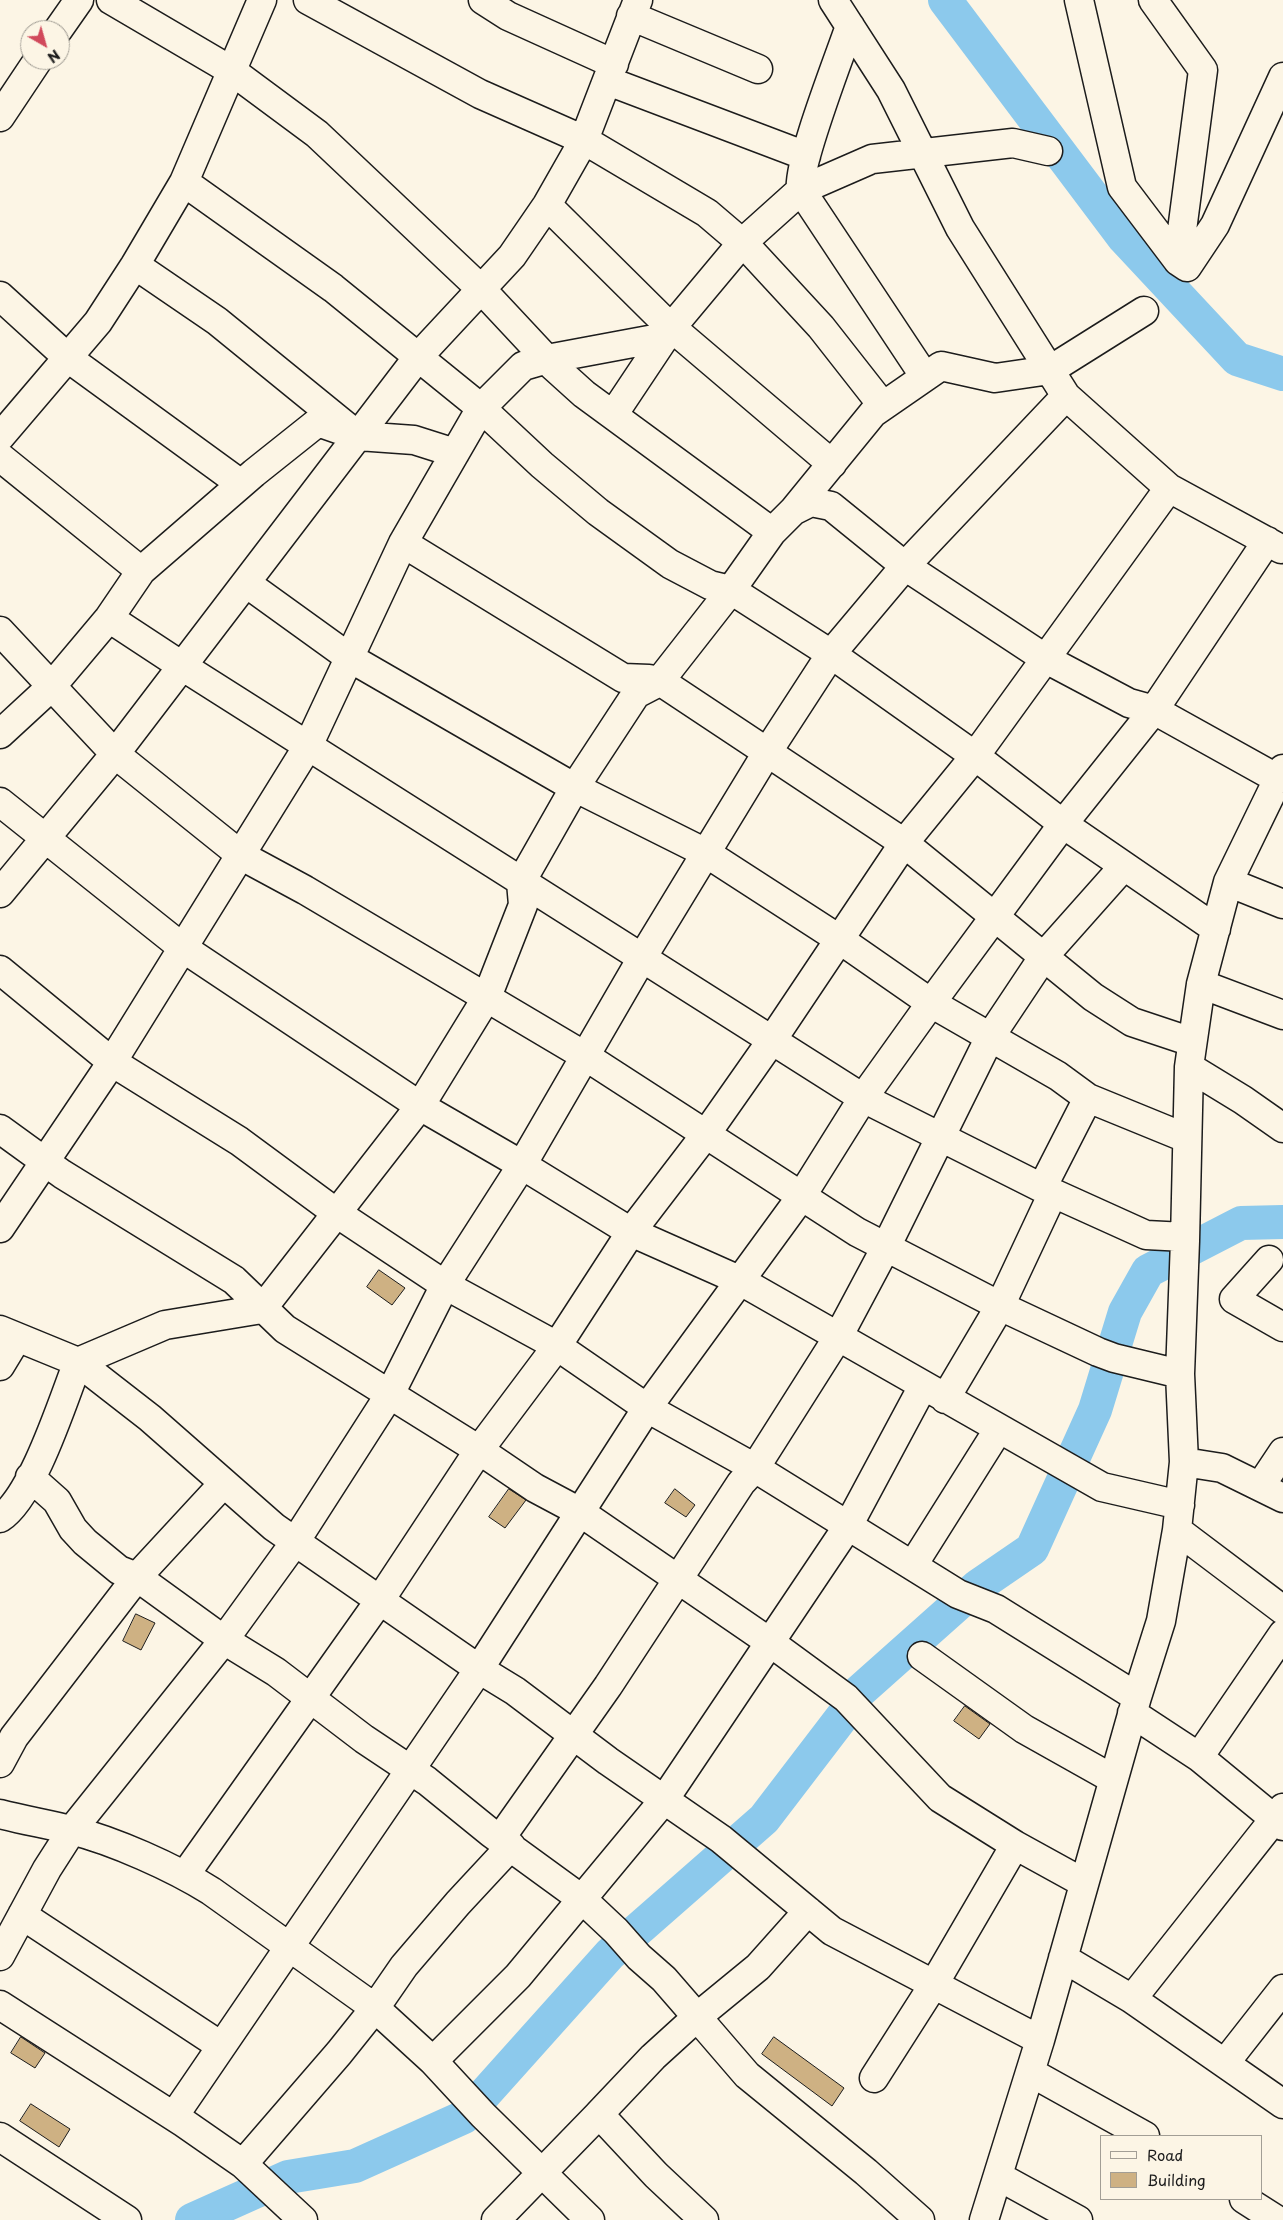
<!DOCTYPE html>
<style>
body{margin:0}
#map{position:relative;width:1283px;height:2220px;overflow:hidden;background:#fcf5e5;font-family:"Playpen Sans",sans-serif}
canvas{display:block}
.legend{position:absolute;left:1100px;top:2135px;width:162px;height:65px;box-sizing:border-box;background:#fcf5e5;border:1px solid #a29e95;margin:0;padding:6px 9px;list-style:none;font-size:15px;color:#1c1c1c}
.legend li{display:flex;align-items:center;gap:10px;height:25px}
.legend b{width:25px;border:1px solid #a29e95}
.north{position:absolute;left:20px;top:20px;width:50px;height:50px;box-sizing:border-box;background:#fcf5e5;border:1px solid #a29e95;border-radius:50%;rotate:142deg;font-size:14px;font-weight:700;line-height:20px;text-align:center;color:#1c1c1c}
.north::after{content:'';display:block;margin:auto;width:18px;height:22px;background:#d1495b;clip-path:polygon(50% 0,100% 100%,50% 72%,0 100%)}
</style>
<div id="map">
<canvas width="1283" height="2220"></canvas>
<ul class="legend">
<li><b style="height:6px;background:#fcf5e5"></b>Road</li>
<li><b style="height:14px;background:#ceb183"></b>Building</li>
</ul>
<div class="north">N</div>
</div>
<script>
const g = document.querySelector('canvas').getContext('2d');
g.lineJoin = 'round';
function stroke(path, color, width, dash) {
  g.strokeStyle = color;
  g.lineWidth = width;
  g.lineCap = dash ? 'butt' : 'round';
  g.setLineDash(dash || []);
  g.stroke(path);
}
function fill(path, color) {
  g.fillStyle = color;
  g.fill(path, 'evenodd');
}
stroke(new Path2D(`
 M 945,0 L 1124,238 L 1237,359 L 1283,374
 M 860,1691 L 978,1586 L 1032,1549 L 1095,1410 L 1125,1312 L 1148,1271 L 1241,1223 L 1283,1222
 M 192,2220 L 288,2177 L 355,2166 L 464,2117 L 610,1954 L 764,1819 L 842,1717`), '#8cc9ec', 34);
const building = new Path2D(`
 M 379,1270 L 405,1288 L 392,1305 L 367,1287 Z
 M 509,1489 L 526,1500 L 505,1528 L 489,1517 Z
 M 675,1489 L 695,1505 L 686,1517 L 665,1503 Z
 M 136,1614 L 155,1623 L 141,1650 L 123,1641 Z
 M 965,1706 L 990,1724 L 979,1739 L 954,1721 Z
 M 21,2037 L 45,2053 L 35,2068 L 11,2053 Z
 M 774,2037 L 844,2088 L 832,2106 L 762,2054 Z
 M 31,2104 L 70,2129 L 59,2147 L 20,2121 Z`);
fill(building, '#ceb183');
stroke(building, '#1c1c1c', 1);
const minor = new Path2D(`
 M 111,0 L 232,71 L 317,134 L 482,290 L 553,366 L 584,394 L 772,532
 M 308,0 L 480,94 L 584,140 L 707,213 L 748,248 L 821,327 L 883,406
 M 483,0 L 508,16 L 614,64
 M 833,0 L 891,90 L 960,228 L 1066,396 L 1169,488 L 1281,549
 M 1079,0 L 1122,187 L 1178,261 L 1203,70 L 1153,0
 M 631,16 L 758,69
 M 850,26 C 840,56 796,167 801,190 L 925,377
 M 58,30 L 79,0
 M 608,81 L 806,156
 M 0,117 L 38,60
 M 184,182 L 333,288 L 481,408 L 542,465 L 598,512 L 670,564 L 710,585 L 731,590 L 831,654 L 975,756 L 1063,824 L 1216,929
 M 547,205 L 665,322 L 832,464
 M 1178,261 L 1187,267 L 1215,225 L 1283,77
 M 135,265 L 217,321 L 346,426
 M 0,296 L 68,358 L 241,484
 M 613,415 L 671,328 L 742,243 L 801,190 L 872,159 L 1013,143 L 1048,151
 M 0,437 L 98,322 L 135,265 L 184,182 L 262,0
 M 0,457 L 141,571
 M 793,511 L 873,413 L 941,366 L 995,378 L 1050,370 L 1144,311
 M 403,543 L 623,678 L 649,679 L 663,683 L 904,843 L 1093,997 L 1132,1022 L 1192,1042
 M 246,583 L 350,658 L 570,785 L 706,853 L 839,939 L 931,1003 L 1058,1076 L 1088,1098 L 1186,1138
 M 109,618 L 182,666 L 863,1098 L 1042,1188 L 1146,1235 L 1185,1237
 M 0,631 L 115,754 L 242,856 L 305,890 L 585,1056 L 857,1232 L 1000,1306 L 1098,1352 L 1114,1358 L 1180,1374
 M 0,734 L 51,687 L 109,618 L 141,571 L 254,473 L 318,422 L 358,436 L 414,440 L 455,453
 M 0,802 L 183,948 L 420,1106 L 522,1165 L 631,1232 L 739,1280 L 1102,1487 L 1180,1505
 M 1228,882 L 1283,904
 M 0,893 L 115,754 L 418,357 L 512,256 L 547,205 L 584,140 L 638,0
 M 0,970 L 112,1062 L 239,1141 L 338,1214 L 445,1285 L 557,1346 L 647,1408 L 755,1468 L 838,1337 L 886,1247 L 990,1037 L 1044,956 L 1124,866
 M 1201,984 L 1283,1015
 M 1189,1067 L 1243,1100 L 1283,1128
 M 0,1129 L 62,1174 L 234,1280 L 285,1329 L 479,1450 L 535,1488 L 580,1512 L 771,1643 L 846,1698 L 940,1798 L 1015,1845 L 1084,1883
 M 1042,1188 L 1088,1098
 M 0,1228 L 112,1062 L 308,746 L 403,543 L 481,408 L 523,366 L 547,359 L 665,337
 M 1269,1260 L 1234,1299 L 1283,1327
 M 0,1330 L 78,1362 L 150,1418 L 274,1527 L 479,1669 L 515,1691 L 608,1761 L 721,1839 L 832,1931 L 1040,2040
 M 0,1366 L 17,1338
 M 945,1399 L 1000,1306 L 1053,1193
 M 1184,1462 L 1222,1468 L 1283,1498
 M 30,1477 L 57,1501 L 73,1529 L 85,1542 L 119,1570 L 137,1577 L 224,1640 L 276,1672 L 364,1739 L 427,1781 L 491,1833 L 583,1900 L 616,1931 L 639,1957 L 664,1979 L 697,2017 L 758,1967 L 808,1911
 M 1261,1485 L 1283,1452
 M 0,1518 C 33,1497 63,1400 78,1362 L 165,1325 L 262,1309 L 420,1106 L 487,997 L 523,905 L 521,882 L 575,787 L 636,694 L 659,682 L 731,590 L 772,532 L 793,511 L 811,502 L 831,506 L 905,566 L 1046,659 L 1129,703 L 1154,710 L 1278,779
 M 1177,1530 L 1283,1610
 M 913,1565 L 998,1430
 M 922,1656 L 1024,1729 L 1113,1779
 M 1132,1713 L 1199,1757 L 1283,1826
 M 1199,1757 L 1283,1634
 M 0,1763 L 14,1737 L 137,1577 L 223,1484
 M 0,1814 C 23,1820 47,1824 71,1830 C 114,1841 173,1867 211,1891 L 375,2008 L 433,2061 L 483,2115 L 590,2220
 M 500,1839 L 608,1686 L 741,1483 L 755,1468 L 958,1594 L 996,1609 L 1137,1697
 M 185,1875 L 380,1600 L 479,1450 L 557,1346 L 631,1232 L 706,1134 L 772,1040 L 904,843 L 975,756 L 1169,488
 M 22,1915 L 221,2046
 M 0,1956 L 47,1869 L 72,1830 L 224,1640 L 295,1542 L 390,1394 L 445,1285 L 522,1165 L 642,958 L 768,751 L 831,654 L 905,566 L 1066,396
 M 1063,1958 L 1132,1999 L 1283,2104
 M 1132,1999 L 1283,1808
 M 0,2005 L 184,2123 L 243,2164 L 303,2220
 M 433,2061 L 518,1976 L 664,1800 L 848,1526 L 923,1386
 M 1225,2063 L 1283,1989
 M 1030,2072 L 1145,2136
 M 874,2078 L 934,1984 L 1015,1845
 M 599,2114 L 653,2057 L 697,2017 L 747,2075 L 866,2172 L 920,2220
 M 174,2116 L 479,1669 L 647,1408 L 801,1197 L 863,1098 L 931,1003 L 1063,824 L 1154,710 L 1267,541
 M 0,2137 L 127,2220
 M 243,2164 L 339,2053 L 375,2008 L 404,1966 L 458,1903 L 511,1846
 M 998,2176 L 1078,2220
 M 1244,2199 L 1277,2220
 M 496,2220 L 599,2114 L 656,2175 L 704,2220
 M 984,2220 L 1040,2040 L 1137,1697 L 1161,1621 L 1177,1530 L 1184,1462 L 1180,1374 L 1185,1241 L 1189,1067 L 1201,984 L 1228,882 L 1283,769`);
stroke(minor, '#1c1c1c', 31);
stroke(minor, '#fcf5e5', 28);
</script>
